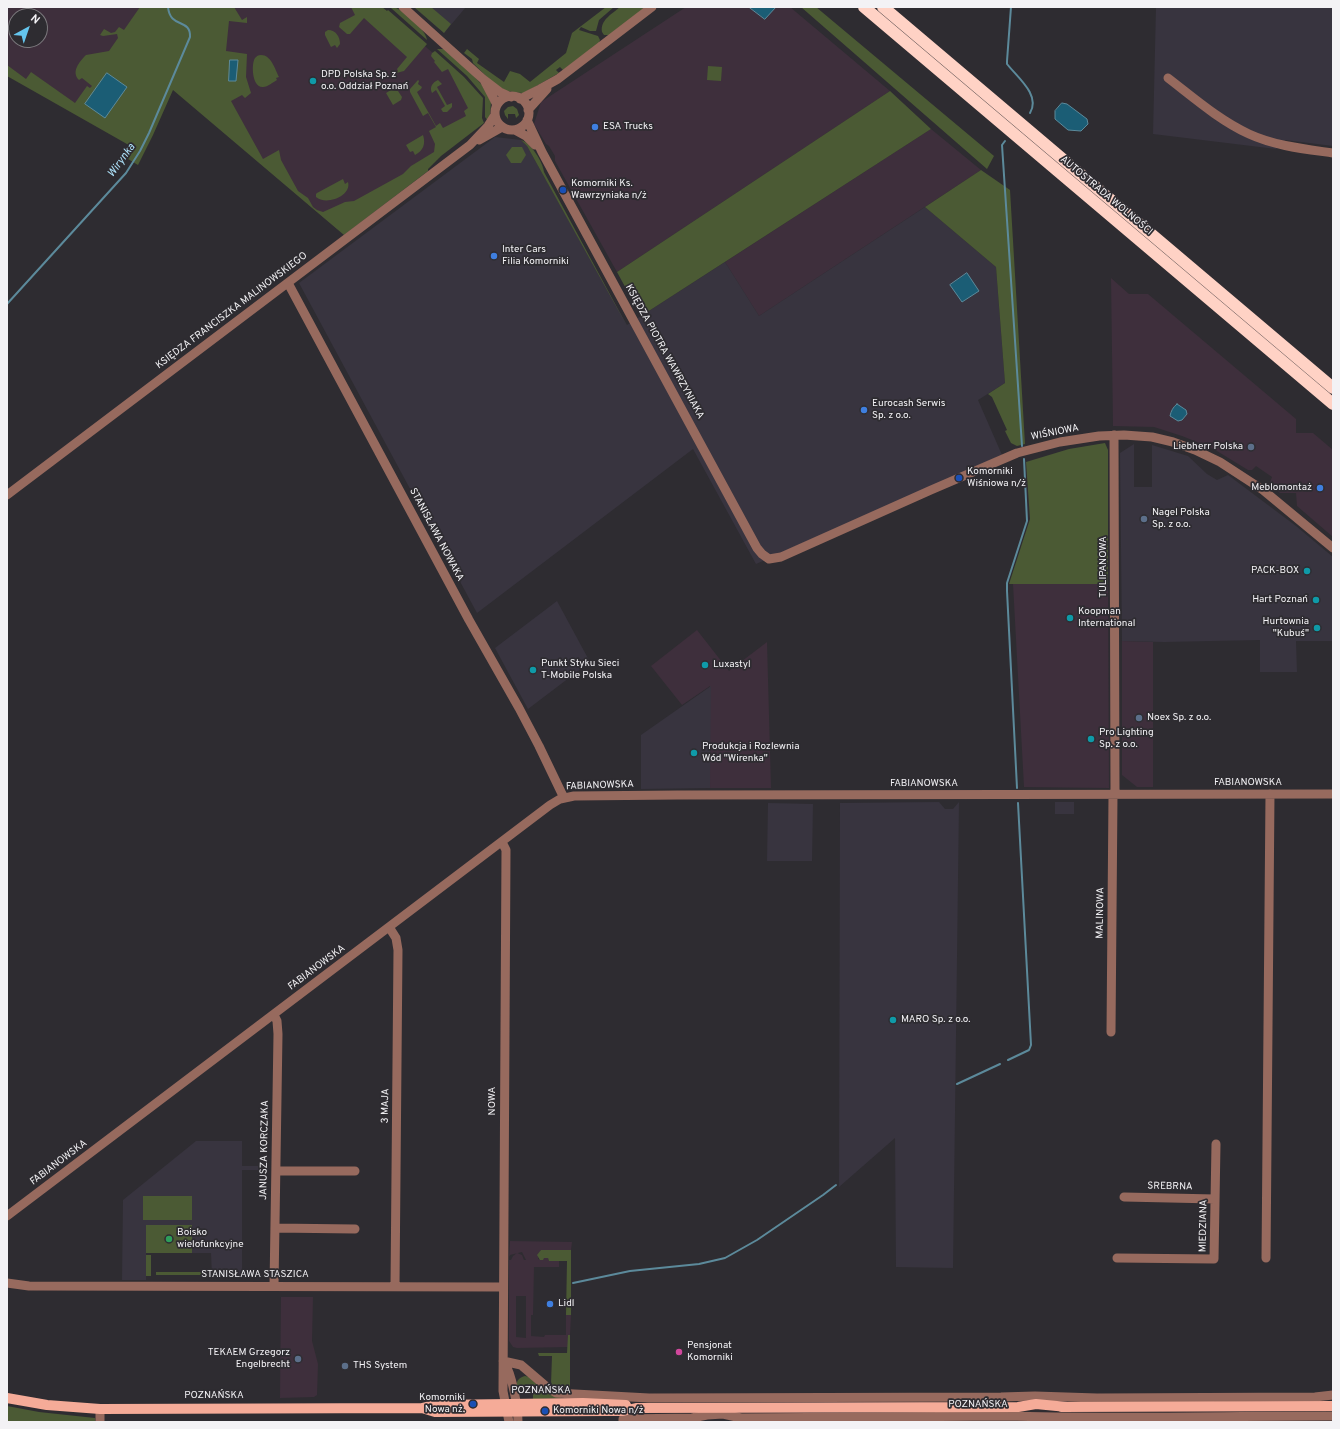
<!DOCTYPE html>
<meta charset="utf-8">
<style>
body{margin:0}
#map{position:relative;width:1340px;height:1429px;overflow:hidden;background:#2e2c31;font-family:Overpass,sans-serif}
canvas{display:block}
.frame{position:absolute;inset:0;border:8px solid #f3f2f5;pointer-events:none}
.north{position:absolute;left:8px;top:8px;width:40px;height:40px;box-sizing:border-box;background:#2e2c31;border:1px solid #7d7b7f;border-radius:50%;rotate:40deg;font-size:11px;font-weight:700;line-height:16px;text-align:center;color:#f3f2f5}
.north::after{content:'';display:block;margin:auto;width:14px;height:18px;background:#64c5ee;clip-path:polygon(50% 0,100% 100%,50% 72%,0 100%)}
</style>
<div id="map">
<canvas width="1340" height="1429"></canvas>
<div class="frame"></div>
<div class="north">N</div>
</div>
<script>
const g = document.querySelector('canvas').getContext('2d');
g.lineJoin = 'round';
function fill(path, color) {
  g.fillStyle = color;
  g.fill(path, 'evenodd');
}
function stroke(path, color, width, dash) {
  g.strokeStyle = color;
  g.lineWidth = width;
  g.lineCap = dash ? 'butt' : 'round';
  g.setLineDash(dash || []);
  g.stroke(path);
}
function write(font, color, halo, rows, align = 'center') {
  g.font = font + ' Overpass,sans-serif';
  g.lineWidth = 3.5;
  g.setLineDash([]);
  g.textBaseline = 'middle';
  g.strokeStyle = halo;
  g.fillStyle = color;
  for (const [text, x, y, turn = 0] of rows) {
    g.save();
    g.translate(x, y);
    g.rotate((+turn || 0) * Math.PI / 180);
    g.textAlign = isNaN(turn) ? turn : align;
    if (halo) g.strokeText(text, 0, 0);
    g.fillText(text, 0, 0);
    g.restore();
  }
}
fill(new Path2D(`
 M 7,7 L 153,7 L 132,138 L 7,76 ZM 16,16 L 40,16 L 40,40 L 16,40 Z
 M 191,7 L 380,7 L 457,74 L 474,95 L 473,126 L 337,229 L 180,95 Z
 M 686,7 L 790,7 L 890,91 L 617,272 L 555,161 L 555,156 L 549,146 L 546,144 L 534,124 L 541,102 Z
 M 931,129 L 981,170 L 759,316 L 725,262 Z
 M 1111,278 L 1129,294 L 1148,294 L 1296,419 L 1296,433 L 1313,433 L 1333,450 L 1333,537 L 1297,506 L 1296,493 L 1280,493 L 1269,485 L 1272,477 L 1256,466 L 1252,470 L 1248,470 L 1212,448 L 1182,436 L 1154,427 L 1113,426 Z
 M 1013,584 L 1108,584 L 1109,788 L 1024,787 Z
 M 697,630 L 729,671 L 767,642 L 771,788 L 710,788 L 710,686 L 682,705 L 651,666 Z
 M 1122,641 L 1153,642 L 1153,787 L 1137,787 L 1122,775 Z
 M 510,1241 L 572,1242 L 571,1250 L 541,1250 L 538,1259 L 543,1260 L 543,1258 L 548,1258 L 549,1261 L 559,1261 L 559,1267 L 534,1267 L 533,1315 L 531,1315 L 531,1336 L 544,1337 L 545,1335 L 566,1335 L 566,1315 L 571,1315 L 570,1335 L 568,1335 L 568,1347 L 517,1348 L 513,1347 L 509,1341 L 509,1260 L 511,1260 L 513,1256 L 517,1253 L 522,1255 L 524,1260 L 526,1260 L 522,1252 L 510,1255 L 509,1257 ZM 516,1296 L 526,1296 L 526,1338 L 516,1337 Z
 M 281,1297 L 313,1297 L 312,1341 L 318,1364 L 317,1395 L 314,1397 L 280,1398 Z`), '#3e2f3c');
fill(new Path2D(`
 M 414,7 L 466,7 L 444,33 Z
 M 1156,7 L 1333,7 L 1333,146 L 1285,140 L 1276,149 L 1153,134 Z
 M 495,137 L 521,140 L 527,146 L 627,325 L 725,262 L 759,316 L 925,207 L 996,267 L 1005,383 L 978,400 L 1002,455 L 756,564 L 693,449 L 477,613 L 299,283 Z
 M 1134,444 L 1134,487 L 1152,487 L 1152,445 L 1188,456 L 1207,474 L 1217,480 L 1228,475 L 1296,526 L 1333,557 L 1333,641 L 1296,641 L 1297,672 L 1260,672 L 1260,640 L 1164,642 L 1122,641 L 1120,453 Z
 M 557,601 L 590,662 L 528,709 L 495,648 Z
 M 711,686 L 710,788 L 641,789 L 641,735 Z
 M 939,802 L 945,809 L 953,809 L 959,802 L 953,1268 L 896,1267 L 895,1138 L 839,1187 L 840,803 Z
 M 1055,802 L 1074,802 L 1074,814 L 1055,814 Z
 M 768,803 L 813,804 L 812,861 L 767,861 Z
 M 196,1141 L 242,1141 L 242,1166 L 263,1166 L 263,1170 L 242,1170 L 242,1276 L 212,1276 L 211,1253 L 146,1253 L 146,1280 L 122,1280 L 123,1200 Z`), '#38343f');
fill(new Path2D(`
 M 140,7 L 234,7 L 242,20 L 247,17 L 247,23 L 229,21 L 226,51 L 247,54 L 246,77 L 251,93 L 245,98 L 242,95 L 231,101 L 263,159 L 279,150 L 281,160 L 298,191 L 308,198 L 313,207 L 317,210 L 323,212 L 345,202 L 354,201 L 403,174 L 411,166 L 434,152 L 435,144 L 429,131 L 436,127 L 428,113 L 423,116 L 410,92 L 410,89 L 418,80 L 419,81 L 418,84 L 422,87 L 421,89 L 417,92 L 436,126 L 440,123 L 443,128 L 466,116 L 464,111 L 468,108 L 448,69 L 442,72 L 434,62 L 435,61 L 431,56 L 432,53 L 435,51 L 464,77 L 483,98 L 482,118 L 484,123 L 441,156 L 428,169 L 428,171 L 344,235 L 173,90 L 153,135 L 138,165 L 128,159 L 134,148 L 7,76 L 7,65 L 26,79 L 31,72 L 75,103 L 87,86 L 90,88 L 92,86 L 82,78 L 79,80 C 71,72 79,62 86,55 L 109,51 L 118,38 L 117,34 L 103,36 L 100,35 L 104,29 L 111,33 L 115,32 L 119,27 L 124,30 Z
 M 351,7 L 382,7 L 387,11 L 388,10 L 427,44 L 404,71 L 396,73 L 398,71 L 397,69 L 407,57 L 364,18 L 350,34 L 347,34 L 339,27 L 340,23 L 355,15 Z
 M 392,7 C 401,7 427,31 427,40 L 391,8 Z
 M 414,7 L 431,7 L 451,24 L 444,33 Z
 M 606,7 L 614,7 L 599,20 L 596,31 L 590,31 L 581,27 L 579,30 L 598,36 L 600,40 L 599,43 L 563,70 L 560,67 L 556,70 L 559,73 L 524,93 L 522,93 L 506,91 L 492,82 L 473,63 L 472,59 L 464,53 L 467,49 L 479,59 L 477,63 L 504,82 L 510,71 L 520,74 L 530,82 L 566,53 L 572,33 Z
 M 620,7 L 646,7 L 609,35 L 604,35 L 602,32 C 600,20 612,14 620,7 Z
 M 801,7 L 816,7 L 994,156 L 987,169 Z
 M 328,30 C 336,30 340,37 340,44 L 337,48 L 335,45 L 331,47 L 325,35 L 325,32 Z
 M 437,49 L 444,49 L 470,72 L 482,85 L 491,102 L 490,116 L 488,121 L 485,117 L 485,97 L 467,76 Z
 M 261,55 C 271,55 275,69 279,77 L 276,78 L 277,80 C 273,82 268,87 263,87 C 252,88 251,64 255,58 C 257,56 258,55 261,55 Z
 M 708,66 L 722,67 L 721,81 L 707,80 Z
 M 438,80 L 442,84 L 437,87 L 447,105 L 452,103 L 452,107 L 447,112 L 443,112 L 441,109 L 445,106 L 436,90 L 432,93 C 429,87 433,82 438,80 Z
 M 391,90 L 398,91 L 402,97 L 401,100 L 393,105 L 386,93 Z
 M 890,91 L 931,129 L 641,316 L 617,272 Z
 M 513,106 L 517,109 L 519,115 L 516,118 L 515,114 L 508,114 L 508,119 L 505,115 L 504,111 L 508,107 Z
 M 423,135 C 426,144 423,151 415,155 L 413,151 L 410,152 L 406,145 Z
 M 521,140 C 531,143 543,162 544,172 L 627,326 L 527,146 Z
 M 512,147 L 522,147 L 526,155 L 521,163 L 511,163 L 506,155 Z
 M 981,170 L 1010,190 L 1025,444 L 1017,446 L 1011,443 L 1005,431 L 1007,430 L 992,397 L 988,394 L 1005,383 L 996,267 L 925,207 Z
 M 343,179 L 345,184 L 348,182 C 352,196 326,206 316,197 L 316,194 L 317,193 Z
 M 1105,443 L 1108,450 L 1108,584 L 1009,584 L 1030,519 L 1026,462 L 1069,449 Z
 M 143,1196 L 192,1196 L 192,1220 L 143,1220 Z
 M 146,1225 L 192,1225 L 192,1253 L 146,1253 Z
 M 541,1250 L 571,1250 L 571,1315 L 566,1315 L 567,1261 L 549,1261 L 548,1258 L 544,1258 L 543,1260 L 540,1260 L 537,1255 Z
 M 146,1255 L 151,1255 L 151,1276 L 146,1276 Z
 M 156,1272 L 205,1272 L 205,1275 L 156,1275 Z
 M 568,1335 L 570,1335 L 570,1388 L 556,1386 L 551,1384 L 552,1356 L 539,1356 L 538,1353 L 567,1353 Z
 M 525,1376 L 529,1377 L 543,1390 L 518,1389 L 516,1385 C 517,1380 520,1377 525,1376 Z
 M 537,1392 L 544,1392 L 561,1396 L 561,1398 L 533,1399 L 533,1394 Z
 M 7,1406 L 39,1412 L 95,1418 L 95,1422 L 7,1422 Z`), '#4b5a34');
const water = new Path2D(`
 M 749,7 L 776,7 L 765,19 Z
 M 230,60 L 238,60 L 236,81 L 229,81 Z
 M 107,73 L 127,87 L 105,118 L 85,104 Z
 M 1062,103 L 1067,104 L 1087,119 L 1088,124 L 1081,131 L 1068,130 L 1055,119 L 1055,111 Z
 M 967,273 L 979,291 L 962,302 L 950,285 Z
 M 1177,404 L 1186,410 L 1187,414 L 1182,420 L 1178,421 L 1170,416 C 1171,411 1173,407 1177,404 Z`);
fill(water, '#1b5d75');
stroke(water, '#5c8a9b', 1);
stroke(new Path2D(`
 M 1011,7 L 1007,61 L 1007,64 C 1017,77 1041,95 1030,113
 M 1005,141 L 1002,145 L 1022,446
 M 7,304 L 126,173 L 140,151 L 149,133 L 190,37 C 191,18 170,29 168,7
 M 1017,788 L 1007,591 L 1007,583 L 1027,521 L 1024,459
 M 1008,1060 L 1029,1050 L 1031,1045 L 1018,803
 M 957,1084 L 1000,1064
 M 573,1283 L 630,1271 L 699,1264 L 725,1258 L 757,1240 L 823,1195 L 836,1185`), '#5c8a9b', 2);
stroke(new Path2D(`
 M 403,7 L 483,79 L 500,92 L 511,97
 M 1168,78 C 1194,98 1219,120 1249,134 C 1275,146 1305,149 1333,153
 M 484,80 L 497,105
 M495 113a17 17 0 1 1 34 0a17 17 0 1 1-34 0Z
 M 520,99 L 540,89 L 558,79 L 652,7
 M 528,110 L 547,89
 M 527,120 L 542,152 L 757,548 L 762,554 L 769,559 L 781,557 L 931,490 L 1017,453 L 1060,442 L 1099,436 L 1124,435 L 1152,437 L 1173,442 L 1195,450 L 1220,462 L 1263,490 L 1333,548
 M 515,130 L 526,136 L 535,145
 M 479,140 L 502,127
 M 288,283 L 469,620 L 519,708 L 539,746 L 564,798
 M 1114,435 L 1115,795
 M 7,495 L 470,145 L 488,126 L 495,115
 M 502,842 L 506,850 L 503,1391 L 509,1422
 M 389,927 L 396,938 L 398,950 L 395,1286
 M 274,1015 L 277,1021 L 278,1034 L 274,1286
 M 1111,1032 L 1113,795
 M 276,1171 L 355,1171
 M 1124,1197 L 1215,1199
 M 7,1216 L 550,805 L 560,799 L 574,796 L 678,795 L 1333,794
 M 275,1228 L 355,1229
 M 1117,1258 L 1214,1259 L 1216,1144
 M 1266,1258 L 1270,794
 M 7,1283 L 29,1286 L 503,1287
 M 503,1361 L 521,1365 L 548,1388 L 556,1393 L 649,1398 L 1001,1397 L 1035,1396 L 1097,1398 L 1315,1397 L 1333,1395
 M 504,1362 C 512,1374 518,1407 518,1422
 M 100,1409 L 100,1422
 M 623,1422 L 623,1419 L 692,1418 L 707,1415 L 723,1414 L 741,1418 L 1006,1416 C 1114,1419 1224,1416 1333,1416`), '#976a5e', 9);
stroke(new Path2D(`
 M 7,1398 L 47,1405 L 100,1409 L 422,1408 L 434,1405 L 583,1403 L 626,1405
 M 1061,1407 L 1333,1406
 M 422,1408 L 435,1412 L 608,1411 L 623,1411 L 636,1408 L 1018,1407 L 1036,1404 L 1067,1407`), '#f5ab98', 10);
stroke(new Path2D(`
 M 864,7 L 1333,404
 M 883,7 L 1333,388`), '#ffd2c5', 12);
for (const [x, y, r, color] of [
 [313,81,4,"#0f9aa8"],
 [595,127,4,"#3f7fe0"],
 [563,190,4,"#1a4fb4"],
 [494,256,4,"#3f7fe0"],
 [864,410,4,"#3f7fe0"],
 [1251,447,4,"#5c6f8a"],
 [959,478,4,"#1a4fb4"],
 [1320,488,4,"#3f7fe0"],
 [1144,519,4,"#5c6f8a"],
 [1307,571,4,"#0f9aa8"],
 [1316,600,4,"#0f9aa8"],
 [1070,618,4,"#0f9aa8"],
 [1317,628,4,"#0f9aa8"],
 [705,665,4,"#0f9aa8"],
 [533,670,4,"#0f9aa8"],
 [1139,718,4,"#5c6f8a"],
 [1091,739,4,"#0f9aa8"],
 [694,753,4,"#0f9aa8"],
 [893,1020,4,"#0f9aa8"],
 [169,1239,4,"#2e9e5b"],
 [550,1304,4,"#3f7fe0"],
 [679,1352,4,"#d1479c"],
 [298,1359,4,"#5c6f8a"],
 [345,1366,4,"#5c6f8a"],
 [473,1404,4,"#1a4fb4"],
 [545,1411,4,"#1a4fb4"]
]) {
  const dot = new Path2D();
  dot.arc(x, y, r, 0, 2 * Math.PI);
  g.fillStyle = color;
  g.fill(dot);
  stroke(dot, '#2e2c31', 1.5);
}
write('10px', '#f3f2f5', '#2e2c31', [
 ["DPD Polska Sp. z",321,75],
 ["o.o. Oddział Poznań",321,87],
 ["ESA Trucks",603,127],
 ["Komorniki Ks.",571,184],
 ["Wawrzyniaka n/ż",571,196],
 ["Inter Cars",502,250],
 ["Filia Komorniki",502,262],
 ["Eurocash Serwis",872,404],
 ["Sp. z o.o.",872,416],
 ["Liebherr Polska",1243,447,"right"],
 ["Komorniki",967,472],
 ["Wiśniowa n/ż",967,484],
 ["Meblomontaż",1312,488,"right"],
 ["Nagel Polska",1152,513],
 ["Sp. z o.o.",1152,525],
 ["PACK-BOX",1299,571,"right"],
 ["Hart Poznań",1308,600,"right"],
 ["Koopman",1078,612],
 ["International",1078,624],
 ["Hurtownia",1309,622,"right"],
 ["\"Kubuś\"",1309,634,"right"],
 ["Punkt Styku Sieci",541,664],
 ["T-Mobile Polska",541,676],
 ["Luxastyl",713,665],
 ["Noex Sp. z o.o.",1147,718],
 ["Pro Lighting",1099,733],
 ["Sp. z o.o.",1099,745],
 ["Produkcja i Rozlewnia",702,747],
 ["Wód \"Wirenka\"",702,759],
 ["MARO Sp. z o.o.",901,1020],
 ["Boisko",177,1233],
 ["wielofunkcyjne",177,1245],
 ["Lidl",558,1304],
 ["Pensjonat",687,1346],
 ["Komorniki",687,1358],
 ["TEKAEM Grzegorz",290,1353,"right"],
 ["Engelbrecht",290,1365,"right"],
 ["THS System",353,1366],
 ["Komorniki",465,1398,"right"],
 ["Nowa nż.",465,1410,"right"],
 ["Komorniki Nowa n/ż",553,1411]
], 'left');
write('10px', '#f3f2f5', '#2e2c31', [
 ["AUTOSTRADA WOLNOŚCI",1106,196,40],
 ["KSIĘDZA FRANCISZKA MALINOWSKIEGO",232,311,-37],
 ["KSIĘDZA PIOTRA WAWRZYNIAKA",664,352,61],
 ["WIŚNIOWA",1055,433,-11],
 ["STANISŁAWA NOWAKA",436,535,62],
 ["TULIPANOWA",1104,567,-90],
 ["FABIANOWSKA",1248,783],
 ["FABIANOWSKA",924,784],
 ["FABIANOWSKA",600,786,-2],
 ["MALINOWA",1101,913,-89],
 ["FABIANOWSKA",317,968,-37],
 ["NOWA",493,1101,-90],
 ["3 MAJA",386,1106,-89],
 ["JANUSZA KORCZAKA",265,1150,-89],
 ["FABIANOWSKA",59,1163,-37],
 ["SREBRNA",1170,1187,1],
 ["MIEDZIANA",1204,1226,-89],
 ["STANISŁAWA STASZICA",255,1275],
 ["POZNAŃSKA",541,1391],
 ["POZNAŃSKA",214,1396],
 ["POZNAŃSKA",978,1405]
]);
write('italic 11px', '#aee2fa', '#2e2c31', [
 ["Wirynka",122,161,-54]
]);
</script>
